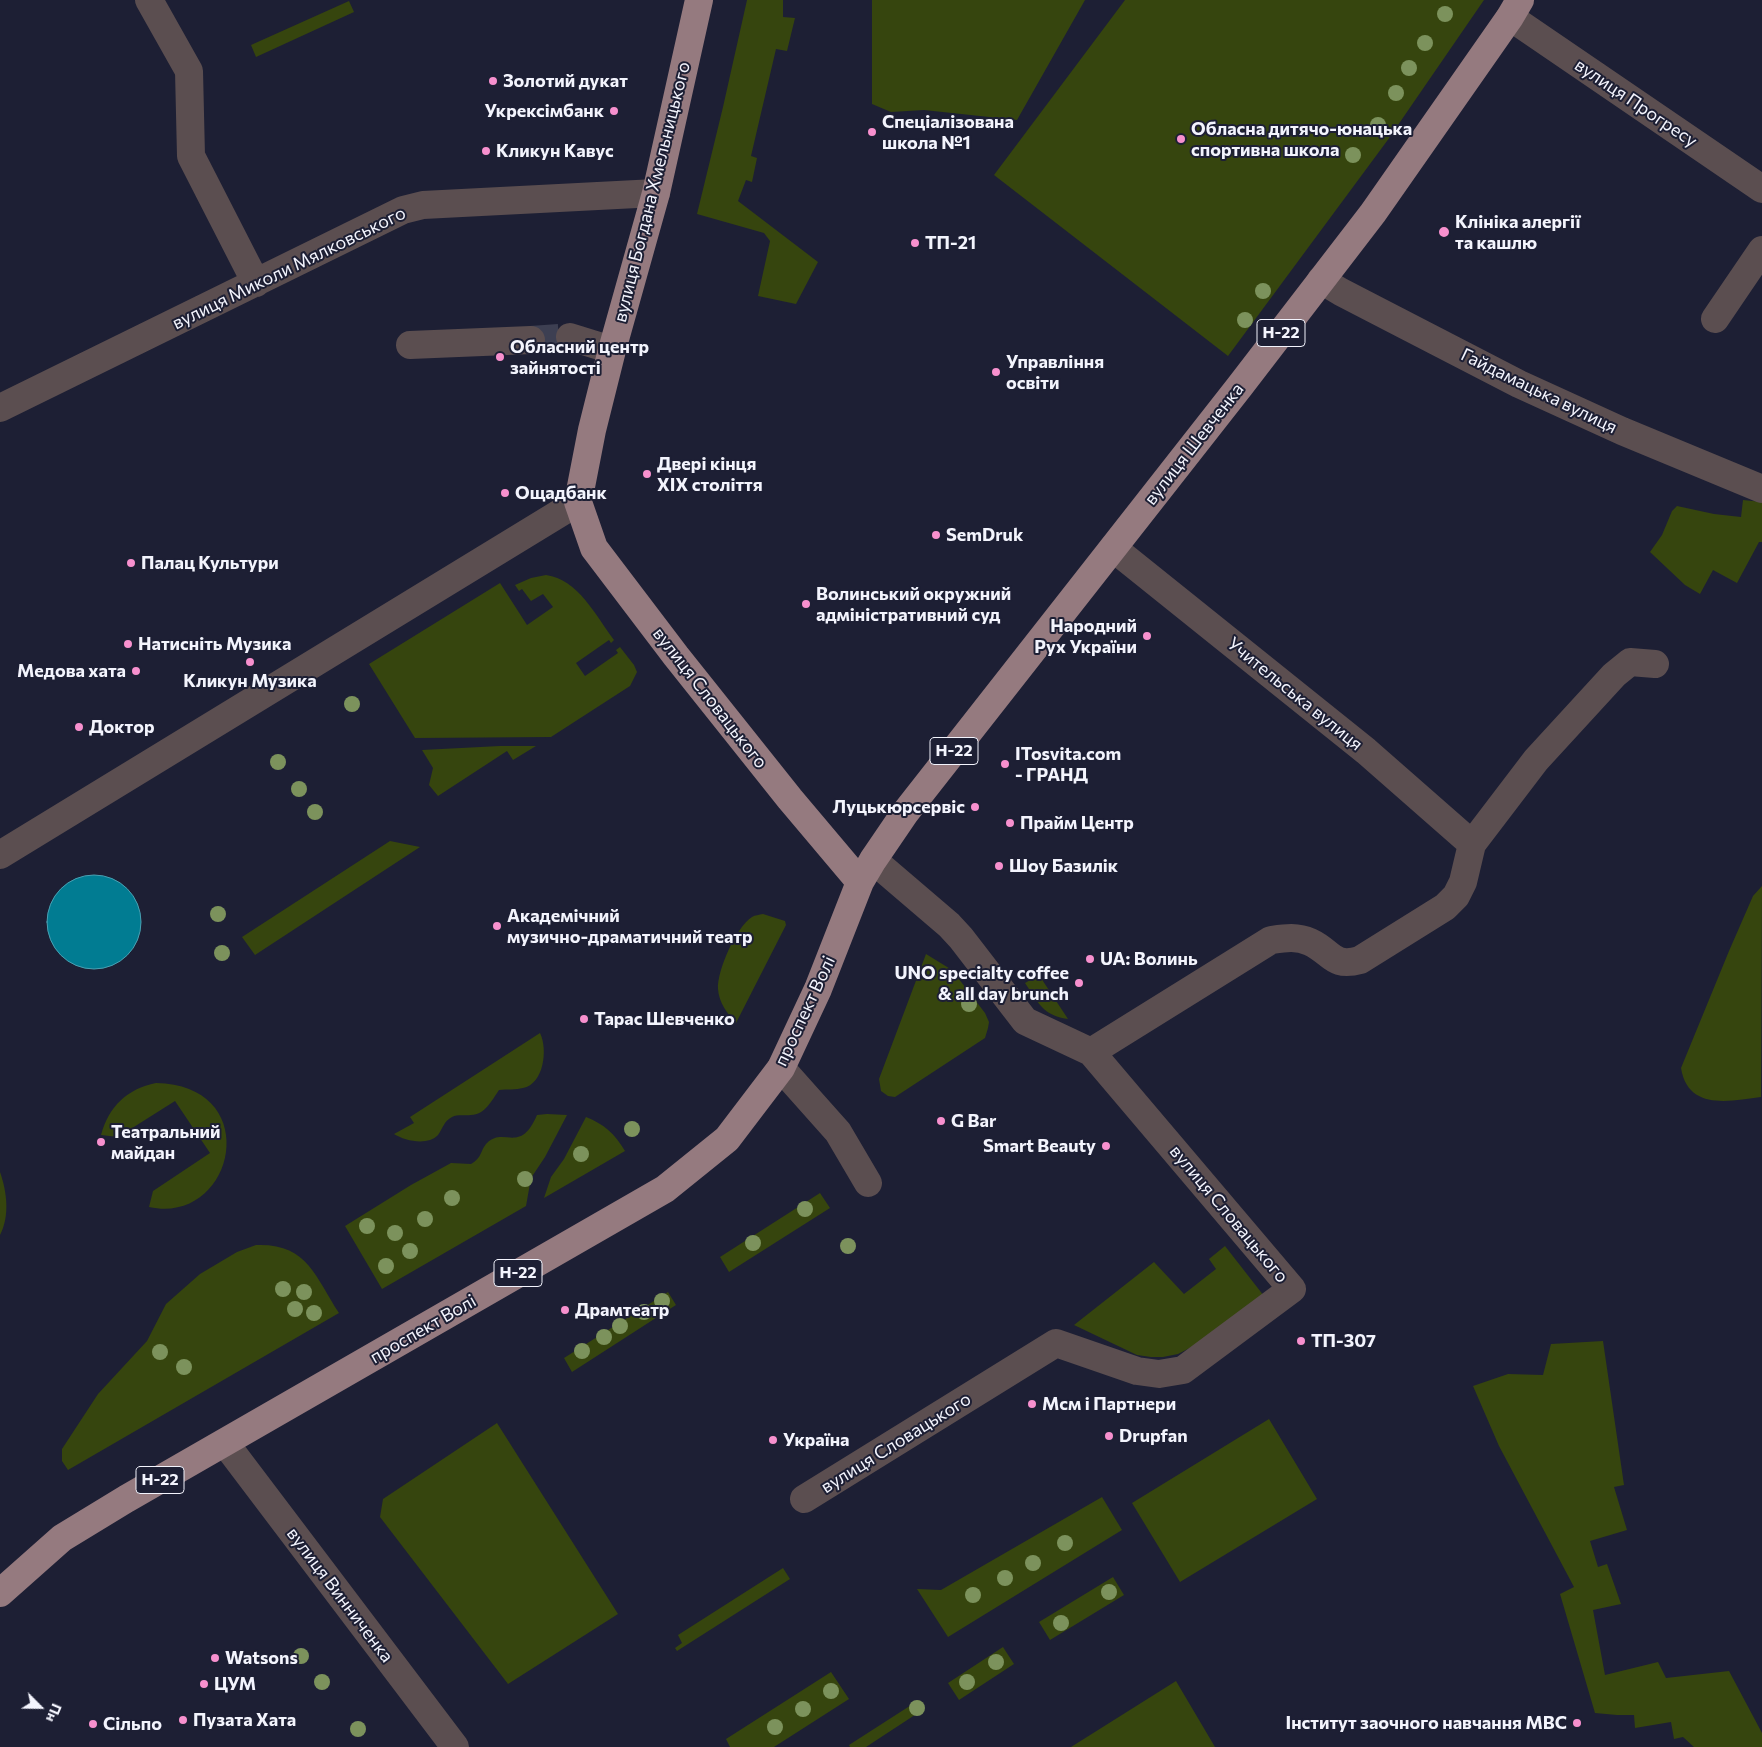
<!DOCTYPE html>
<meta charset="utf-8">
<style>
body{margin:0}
#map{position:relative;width:1762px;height:1747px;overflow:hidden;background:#1d1f34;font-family:Commissioner,sans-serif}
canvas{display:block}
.north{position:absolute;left:15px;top:1682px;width:50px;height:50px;-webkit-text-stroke:4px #1d1f34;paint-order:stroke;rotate:113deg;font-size:14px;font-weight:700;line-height:20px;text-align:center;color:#f3f4fd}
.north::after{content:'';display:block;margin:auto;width:18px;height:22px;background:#f3f4fd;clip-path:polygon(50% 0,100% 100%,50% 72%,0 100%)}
</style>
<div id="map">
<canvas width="1762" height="1747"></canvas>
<div class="north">Пн</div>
</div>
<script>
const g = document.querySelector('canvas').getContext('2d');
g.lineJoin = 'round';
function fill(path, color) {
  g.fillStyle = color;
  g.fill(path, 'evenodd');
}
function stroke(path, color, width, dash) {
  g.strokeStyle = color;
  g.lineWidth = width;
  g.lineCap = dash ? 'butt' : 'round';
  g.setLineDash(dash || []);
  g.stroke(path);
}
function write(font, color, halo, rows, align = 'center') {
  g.font = font + ' Commissioner,sans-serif';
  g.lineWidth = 4;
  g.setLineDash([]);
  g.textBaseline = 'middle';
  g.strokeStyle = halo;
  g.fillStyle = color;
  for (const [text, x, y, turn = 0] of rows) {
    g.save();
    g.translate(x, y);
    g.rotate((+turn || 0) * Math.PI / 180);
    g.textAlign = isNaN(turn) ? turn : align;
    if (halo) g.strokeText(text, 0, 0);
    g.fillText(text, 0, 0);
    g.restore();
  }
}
fill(new Path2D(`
 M 747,0 L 783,0 L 783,17 L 795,18 L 787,51 L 776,49 L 751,156 L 757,158 L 752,182 L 746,180 L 738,201 L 818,262 L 796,304 L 758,296 L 770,241 L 764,233 L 697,214 L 723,107 Z
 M 872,0 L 1085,0 L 1017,120 L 924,110 L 891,112 L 872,104 Z
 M 1125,0 L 1484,0 L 1387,141 L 1228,356 L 994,175 Z
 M 349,1 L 354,12 L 256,57 L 251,45 Z
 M 1743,500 L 1762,502 L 1762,542 L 1759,542 L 1737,583 L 1713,570 L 1700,594 L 1685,585 L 1650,552 L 1662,535 L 1672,511 L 1677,506 L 1714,514 L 1741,517 Z
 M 546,575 C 578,579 596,616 614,640 L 611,643 L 609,640 L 576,663 L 585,676 L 618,653 L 616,650 L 620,647 L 634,665 L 637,672 L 630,686 L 551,737 L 415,738 L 369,664 L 500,583 L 527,625 L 553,607 L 543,594 L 531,601 L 522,589 L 519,591 L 515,585 L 531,578 Z
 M 500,746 L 536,746 L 513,760 L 507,751 L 438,796 L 429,785 L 433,768 L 422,750 Z
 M 390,841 L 420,847 L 255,955 L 242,937 Z
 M 1762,886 L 1761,1097 C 1730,1101 1688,1111 1681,1068 L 1729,951 L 1753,896 Z
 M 763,914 L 785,921 L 786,925 L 736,1023 C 727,1013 719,1003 718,989 C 717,971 736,927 752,917 C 755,915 759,915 763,914 Z
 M 926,954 L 952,970 L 985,1013 L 989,1022 L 988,1028 L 985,1038 L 895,1097 L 888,1096 L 881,1091 L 879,1079 Z
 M 1039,975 L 1068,1019 C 1042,1015 1039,1003 1025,983 Z
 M 540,1033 C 548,1049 544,1084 523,1088 C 516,1090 507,1089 499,1090 C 492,1100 485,1115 471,1115 C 465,1116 458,1114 452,1117 C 444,1121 443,1128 438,1135 C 428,1146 405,1141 394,1134 L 414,1123 L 410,1117 Z
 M 156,1083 C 266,1085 235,1226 149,1207 L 153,1191 L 210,1153 L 175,1101 L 118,1137 L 101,1135 C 109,1106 127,1089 156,1083 Z
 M 547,1114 L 567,1115 L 545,1157 L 531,1178 L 526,1206 L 382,1289 L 345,1226 L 411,1185 L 451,1163 L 471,1164 C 483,1157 480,1150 487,1143 C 504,1126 520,1155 537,1115 Z
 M 586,1117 C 604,1124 615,1134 625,1151 L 544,1198 L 551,1177 L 564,1159 Z
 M 0,1172 C 7,1192 10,1216 0,1235 Z
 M 820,1193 L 830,1208 L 729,1272 L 720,1257 Z
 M 256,1245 C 307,1243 315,1276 339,1313 L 68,1470 L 62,1461 L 62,1449 L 98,1394 L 147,1341 L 166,1304 L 200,1274 L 237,1252 Z
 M 1225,1246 L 1264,1296 L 1215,1335 L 1178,1354 L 1163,1357 L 1151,1357 L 1137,1355 L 1074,1325 L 1154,1262 L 1184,1294 L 1216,1269 L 1209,1259 Z
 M 668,1292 L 676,1305 L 572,1372 L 564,1358 Z
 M 1603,1341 L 1624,1485 L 1614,1487 L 1627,1530 L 1590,1541 L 1598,1567 L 1607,1564 L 1621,1604 L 1593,1610 L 1605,1675 L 1658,1662 L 1666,1678 L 1729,1671 L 1762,1733 L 1762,1747 L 1694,1747 L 1683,1737 L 1674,1739 L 1671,1722 L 1635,1728 L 1634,1715 L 1617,1715 L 1595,1713 L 1560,1594 L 1574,1587 L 1499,1446 L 1473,1386 L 1508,1374 L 1543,1375 L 1551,1344 Z
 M 1269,1419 L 1317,1499 L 1180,1582 L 1132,1503 Z
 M 497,1423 L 618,1614 L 508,1684 L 380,1517 L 383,1499 Z
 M 1102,1497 L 1122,1530 L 948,1637 L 917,1589 L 941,1590 Z
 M 783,1568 L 790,1579 L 677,1651 L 675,1648 L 682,1643 L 678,1635 Z
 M 1113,1577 L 1124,1595 L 1050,1640 L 1039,1622 Z
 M 1003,1647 L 1014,1664 L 959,1700 L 948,1683 Z
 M 831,1672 L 849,1699 L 774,1747 L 730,1747 L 726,1739 Z
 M 1176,1681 L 1215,1747 L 1071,1747 Z
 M 919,1700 L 924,1709 L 866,1747 L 850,1747 L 849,1745 Z`), '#36450e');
const water = new Path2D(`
 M47 922a47 47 0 1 1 94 0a47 47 0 1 1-94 0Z`);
fill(water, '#017c92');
stroke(water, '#4aa0b2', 1);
stroke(new Path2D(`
 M 531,340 L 570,337`), '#3d3f52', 28, [28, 14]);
stroke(new Path2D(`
 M 149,0 L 189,71 L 191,156 L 256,283
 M 1510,17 L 1762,189
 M 1321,280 L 1341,292 L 1519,384 L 1622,431 L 1762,489
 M 1715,319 L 1762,250
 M 570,337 L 612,350
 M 410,345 L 531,340
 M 0,408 L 403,210 L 423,205 L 656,193
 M 1113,548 L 1366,751 L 1472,844
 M 0,855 L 578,502
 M 873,860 L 949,925 L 961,938 L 1025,1021 L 1091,1052 L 1271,940 C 1285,938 1297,936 1310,942 C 1332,952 1332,968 1360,960 L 1445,907 L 1456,896 L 1463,882 L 1472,844 L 1536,760 L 1614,675 L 1630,662 L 1655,664
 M 781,1068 L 838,1132 L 868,1183
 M 225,1443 L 455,1747
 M 804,1499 L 1056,1343 L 1137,1371 L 1159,1374 L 1183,1370 L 1292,1289 L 1091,1052`), '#5b4e50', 28);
stroke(new Path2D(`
 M 699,0 L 656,193 L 612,350 L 592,430 L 578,502 L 594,548 L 676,656 L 790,799 L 860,882
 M 0,1593 L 62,1538 L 126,1499 L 665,1189 L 727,1139 L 781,1068 L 818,989 L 860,882 L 873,860 L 905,813 L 1240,386 L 1373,213 L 1510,17 L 1520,0`), '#957a7f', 28);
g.fillStyle = '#7c925c';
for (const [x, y] of [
 [1445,14],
 [1425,43],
 [1409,68],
 [1396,93],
 [1378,125],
 [1353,155],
 [1263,291],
 [1245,320],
 [352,704],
 [278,762],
 [299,789],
 [315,812],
 [218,914],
 [222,953],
 [969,1004],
 [632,1129],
 [581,1154],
 [525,1179],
 [452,1198],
 [805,1209],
 [425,1219],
 [367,1226],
 [395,1233],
 [753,1243],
 [848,1246],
 [410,1251],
 [386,1266],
 [283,1289],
 [304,1292],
 [662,1301],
 [295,1309],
 [644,1312],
 [314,1313],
 [620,1326],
 [604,1337],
 [582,1351],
 [160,1352],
 [184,1367],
 [1065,1543],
 [1033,1563],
 [1005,1578],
 [1109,1592],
 [973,1595],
 [1061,1623],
 [301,1656],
 [996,1662],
 [322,1682],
 [967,1682],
 [831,1691],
 [917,1708],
 [803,1709],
 [775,1727],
 [358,1729]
]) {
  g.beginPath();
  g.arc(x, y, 8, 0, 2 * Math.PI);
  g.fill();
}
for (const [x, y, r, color] of [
 [493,81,5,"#f790ce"],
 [614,111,5,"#f790ce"],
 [872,132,5,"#f790ce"],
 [1181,139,5,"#f790ce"],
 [486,151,5,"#f790ce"],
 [1444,232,6,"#f790ce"],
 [915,243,5,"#f790ce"],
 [500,357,5,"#f790ce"],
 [996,372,5,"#f790ce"],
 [647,474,5,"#f790ce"],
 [505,493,5,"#f790ce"],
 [936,535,5,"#f790ce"],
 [131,563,5,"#f790ce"],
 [806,604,5,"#f790ce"],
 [1147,636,5,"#f790ce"],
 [128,644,5,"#f790ce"],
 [250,662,5,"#f790ce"],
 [136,671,5,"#f790ce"],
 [79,727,5,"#f790ce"],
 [1005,764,5,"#f790ce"],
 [975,807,5,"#f790ce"],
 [1010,823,5,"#f790ce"],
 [999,866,5,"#f790ce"],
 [497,926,5,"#f790ce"],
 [1090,959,5,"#f790ce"],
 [1079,983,5,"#f790ce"],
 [584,1019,5,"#f790ce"],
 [941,1121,5,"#f790ce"],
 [101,1142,5,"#f790ce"],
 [1106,1146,5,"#f790ce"],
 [565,1310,5,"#f790ce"],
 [1301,1341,5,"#f790ce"],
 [1032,1404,5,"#f790ce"],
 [1109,1436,5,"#f790ce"],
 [773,1440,5,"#f790ce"],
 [215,1658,5,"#f790ce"],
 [204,1684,5,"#f790ce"],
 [183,1720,5,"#f790ce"],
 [1577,1723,5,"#f790ce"],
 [93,1724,5,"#f790ce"]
]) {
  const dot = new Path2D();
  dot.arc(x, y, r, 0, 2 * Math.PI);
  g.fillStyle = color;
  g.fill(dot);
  stroke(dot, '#1d1f34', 2);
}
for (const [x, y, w] of [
 [1281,333,48],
 [954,751,48],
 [518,1273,48],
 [160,1480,48]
]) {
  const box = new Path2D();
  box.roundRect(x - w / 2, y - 13.5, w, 27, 4);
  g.fillStyle = '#1d1f34';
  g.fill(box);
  stroke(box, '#f3f4fd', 1);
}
write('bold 16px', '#f3f4fd', null, [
 ["Н-22",1281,333],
 ["Н-22",954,751],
 ["Н-22",518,1273],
 ["Н-22",160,1480]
]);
write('bold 18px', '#f3f4fd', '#1d1f34', [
 ["Золотий дукат",503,81],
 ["Укрексімбанк",604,111,"right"],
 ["Спеціалізована",882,122],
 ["школа №1",882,143],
 ["Обласна дитячо-юнацька",1191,129],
 ["спортивна школа",1191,150],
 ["Кликун Кавус",496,151],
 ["Клініка алергії",1455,222],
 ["та кашлю",1455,243],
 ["ТП-21",925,243],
 ["Обласний центр",510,347],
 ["зайнятості",510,368],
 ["Управління",1006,362],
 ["освіти",1006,383],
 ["Двері кінця",657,464],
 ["ХІХ століття",657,485],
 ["Ощадбанк",515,493],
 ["SemDruk",946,535],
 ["Палац Культури",141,563],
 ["Волинський окружний",816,594],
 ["адміністративний суд",816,615],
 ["Народний",1137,626,"right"],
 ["Рух України",1137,647,"right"],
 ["Натисніть Музика",138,644],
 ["Медова хата",126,671,"right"],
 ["Кликун Музика",250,681,"center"],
 ["Доктор",89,727],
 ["ITosvita.com",1015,754],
 ["- ГРАНД",1015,775],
 ["Луцькюрсервіс",965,807,"right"],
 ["Прайм Центр",1020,823],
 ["Шоу Базилік",1009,866],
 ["Академічний",507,916],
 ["музично-драматичний театр",507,937],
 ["UA: Волинь",1100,959],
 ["UNO specialty coffee",1069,973,"right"],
 ["& all day brunch",1069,994,"right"],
 ["Тарас Шевченко",594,1019],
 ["G Bar",951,1121],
 ["Театральний",111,1132],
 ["майдан",111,1153],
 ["Smart Beauty",1096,1146,"right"],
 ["Драмтеатр",575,1310],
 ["ТП-307",1311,1341],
 ["Мсм і Партнери",1042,1404],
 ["Drupfan",1119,1436],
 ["Україна",783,1440],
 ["Watsons",225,1658],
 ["ЦУМ",214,1684],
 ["Пузата Хата",193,1720],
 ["Інститут заочного навчання МВС",1567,1723,"right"],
 ["Сільпо",103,1724]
], 'left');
write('18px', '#f3f4fd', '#1d1f34', [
 ["вулиця Прогресу",1636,103,34],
 ["вулиця Богдана Хмельницького",652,192,-76],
 ["вулиця Миколи Мялковського",289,268,-26],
 ["Гайдамацька вулиця",1539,391,26],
 ["вулиця Шевченка",1194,444,-52],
 ["Учительська вулиця",1295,694,39],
 ["вулиця Словацького",710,698,52],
 ["проспект Волі",805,1011,-65],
 ["вулиця Словацького",1229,1214,50],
 ["проспект Волі",423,1329,-30],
 ["вулиця Словацького",896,1443,-32],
 ["вулиця Винниченка",340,1595,53]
]);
</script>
